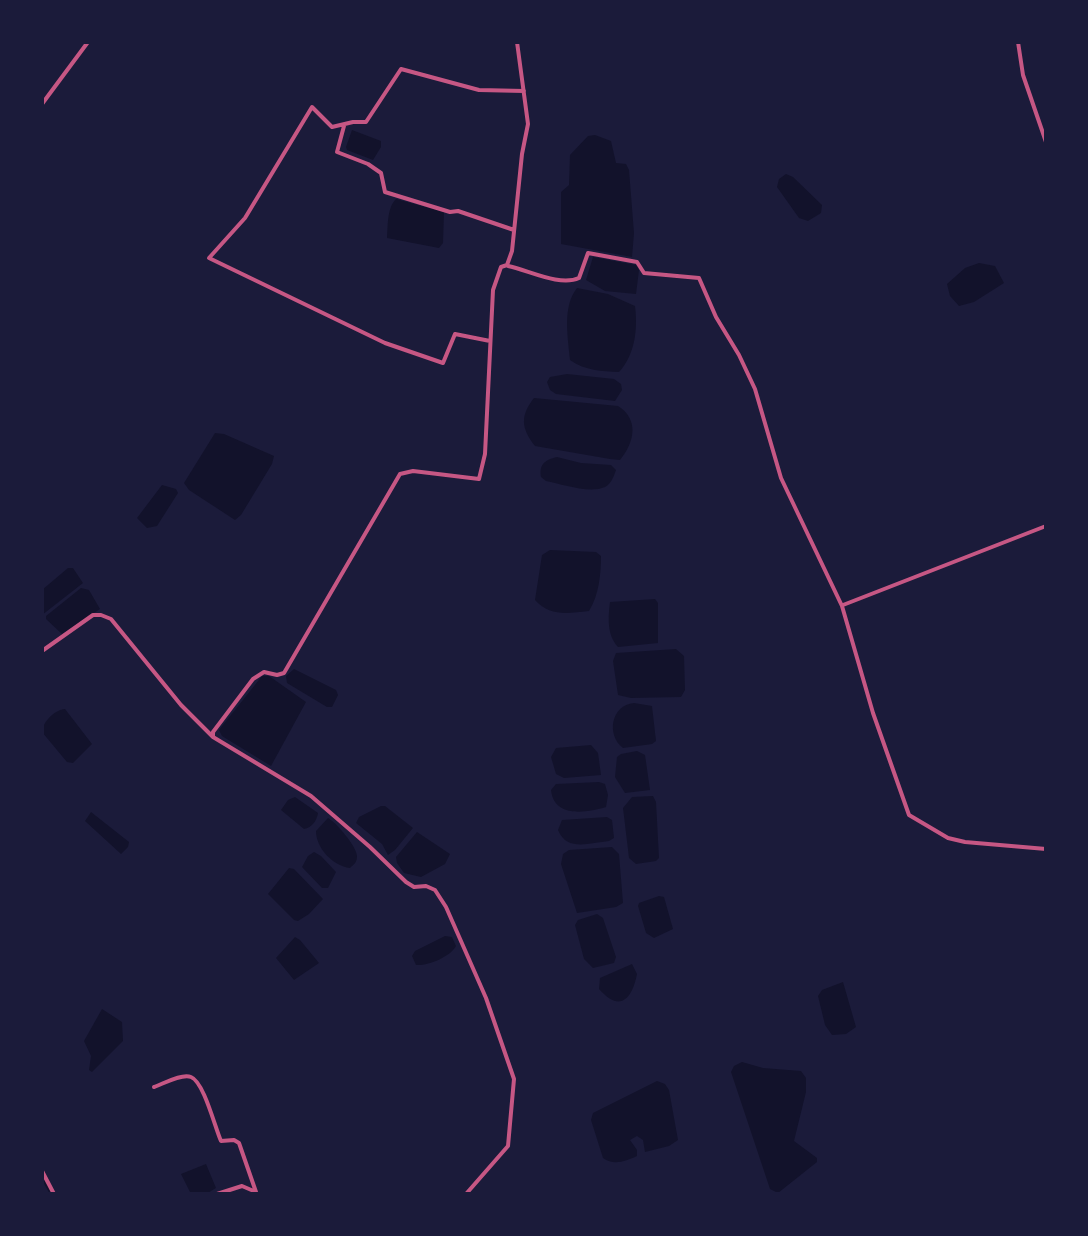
<!DOCTYPE html>
<style>
body{margin:0}
#map{position:relative;width:1088px;height:1236px;overflow:hidden;background:#1b1b3a;font-family:Ubuntu,sans-serif}
canvas{display:block}
.frame{position:absolute;inset:0;border:44px solid #1b1b3a;pointer-events:none}
</style>
<div id="map">
<canvas width="1088" height="1236"></canvas>
<div class="frame"></div>
</div>
<script>
const g = document.querySelector('canvas').getContext('2d');
g.lineJoin = 'round';
function fill(path, color) {
  g.fillStyle = color;
  g.fill(path, 'evenodd');
}
function stroke(path, color, width, dash) {
  g.strokeStyle = color;
  g.lineWidth = width;
  g.lineCap = dash ? 'butt' : 'round';
  g.setLineDash(dash || []);
  g.stroke(path);
}
fill(new Path2D(`
 M 352,130 L 381,141 L 381,147 L 373,160 L 347,150 L 346,147 Z
 M 595,135 L 611,141 L 616,163 L 626,164 L 629,170 L 634,233 L 632,257 L 561,244 L 561,192 L 569,185 L 570,155 L 588,136 Z
 M 786,174 L 793,177 L 822,205 L 821,213 L 808,221 L 799,218 L 777,187 L 779,179 Z
 M 396,199 L 444,212 L 443,243 L 439,248 L 387,238 C 388,225 387,208 396,199 Z
 M 593,257 L 636,265 L 639,270 L 636,294 L 605,291 L 586,280 Z
 M 979,263 L 995,266 L 1004,283 L 974,302 L 959,306 L 950,296 L 947,284 L 965,268 Z
 M 577,288 L 608,294 L 635,306 C 638,329 635,355 619,372 C 601,371 586,371 570,360 C 568,337 562,307 577,288 Z
 M 567,374 L 614,379 L 621,384 L 622,390 L 615,401 L 556,394 L 550,390 L 547,382 L 550,377 Z
 M 534,398 L 618,406 C 639,419 635,442 620,460 L 610,459 L 535,446 C 521,428 520,416 534,398 Z
 M 215,433 L 224,434 L 274,456 L 272,464 L 241,515 L 235,520 L 189,490 L 184,483 Z
 M 557,457 L 581,463 L 611,465 L 616,470 C 614,476 611,484 605,487 C 589,494 562,484 546,481 L 541,477 C 539,464 545,460 557,457 Z
 M 162,485 L 176,489 L 178,493 L 157,526 L 147,528 L 137,518 Z
 M 550,550 L 596,552 L 601,556 C 601,574 599,595 589,611 C 568,613 550,617 535,600 L 542,555 Z
 M 68,568 L 73,568 L 83,583 L 42,615 L 42,590 Z
 M 81,588 L 89,590 L 100,609 L 62,634 L 46,619 L 46,616 Z
 M 655,599 L 658,603 L 658,643 L 618,647 C 607,635 608,618 610,602 Z
 M 676,649 L 684,656 L 685,690 L 681,697 L 631,698 L 618,695 L 613,661 L 616,653 Z
 M 294,669 L 336,690 L 338,695 L 332,707 L 327,707 L 287,683 L 286,676 Z
 M 262,676 L 269,676 L 306,702 L 271,766 L 222,736 L 219,730 Z
 M 634,703 L 652,706 L 656,741 L 652,744 L 623,748 C 606,735 611,705 634,703 Z
 M 65,709 L 92,744 L 73,763 L 67,762 L 42,732 C 43,721 55,710 65,709 Z
 M 591,745 L 598,753 L 601,775 L 564,778 L 556,774 L 551,757 L 556,748 Z
 M 637,751 L 645,755 L 650,790 L 625,793 L 615,777 L 617,757 L 621,754 Z
 M 599,782 L 605,784 L 608,795 L 606,807 C 586,813 554,818 551,790 L 556,784 Z
 M 653,796 L 656,802 L 659,858 L 656,861 L 636,864 L 629,858 L 623,808 L 632,797 Z
 M 295,797 L 318,813 C 317,820 312,828 304,829 L 281,810 L 288,800 Z
 M 381,806 L 385,806 L 413,828 L 395,850 L 388,855 L 382,844 L 356,823 L 359,817 Z
 M 91,812 L 129,842 L 128,847 L 121,854 L 85,821 Z
 M 607,817 L 612,820 L 614,838 L 609,841 C 589,843 567,852 558,830 L 562,820 Z
 M 328,818 C 336,822 357,847 357,856 C 357,863 354,864 350,868 C 333,866 316,848 316,831 Z
 M 417,832 L 450,854 L 445,864 L 421,877 L 404,873 L 397,863 L 396,857 Z
 M 612,847 L 619,854 L 623,903 L 616,907 L 577,913 L 561,864 L 563,854 L 569,850 Z
 M 314,852 L 321,856 L 336,872 L 328,888 L 322,888 L 302,867 L 308,856 Z
 M 289,868 L 294,869 L 323,899 L 309,914 L 298,921 L 294,920 L 268,894 Z
 M 659,896 L 664,897 L 673,929 L 654,938 L 646,933 L 638,906 L 639,903 Z
 M 597,914 L 603,918 L 616,957 L 614,963 L 593,968 L 584,959 L 575,925 L 578,920 Z
 M 445,936 L 452,937 L 456,946 C 450,957 428,966 416,965 L 412,956 L 415,951 Z
 M 295,937 L 300,940 L 319,963 L 294,980 L 276,958 Z
 M 632,964 L 637,974 C 632,999 620,1013 599,989 L 600,978 Z
 M 843,982 L 856,1027 L 846,1034 L 832,1035 L 825,1025 L 818,996 L 822,990 Z
 M 102,1009 L 122,1022 L 123,1041 L 92,1072 L 89,1070 L 91,1056 L 84,1041 Z
 M 742,1062 L 763,1068 L 801,1071 L 806,1078 L 806,1092 L 794,1141 L 817,1158 L 817,1162 L 778,1193 L 770,1189 L 731,1072 L 734,1066 Z
 M 657,1081 L 665,1084 L 669,1090 L 678,1140 L 669,1146 L 645,1152 L 643,1140 L 637,1136 L 630,1140 L 637,1150 L 637,1156 C 626,1161 614,1166 603,1158 L 591,1120 L 593,1113 Z
 M 206,1164 L 216,1188 L 206,1194 L 191,1194 L 181,1174 Z`), '#12122b');
stroke(new Path2D(`
 M 42,1178 L 51,1194`), '#12122b', 2);
stroke(new Path2D(`
 M 1018,42 L 1023,75 L 1046,142
 M 42,104 L 88,42
 M 344,126 L 337,152 L 368,164 L 381,173 L 385,192 L 450,212 L 458,211 L 514,230
 M 508,266 C 528,270 560,287 579,278 L 588,253 L 637,262 L 644,273 L 699,278 L 716,317 L 739,355 L 755,389 L 781,478 L 842,606 L 873,713 L 909,815 L 948,838 L 965,842 L 1046,849
 M 490,341 L 455,334 L 443,363 L 385,343 L 209,258 L 245,218 L 312,107 L 332,127 L 353,122 L 366,122 L 401,69 L 479,90 L 524,91
 M 843,605 L 1046,526
 M 42,651 L 93,615 L 101,615 L 111,619 L 181,705 L 213,737
 M 154,1087 C 163,1084 182,1073 191,1077 C 204,1082 215,1128 221,1141 L 234,1140 L 239,1143 L 256,1192
 M 42,1171 L 54,1194
 M 217,1194 L 242,1186 L 256,1192
 M 466,1194 L 508,1146 L 514,1079 L 486,998 L 446,907 L 435,890 L 426,886 L 414,887 L 406,882 L 370,847 L 311,796 L 213,737 L 213,732 L 253,679 L 264,672 L 277,675 L 284,673 L 400,474 L 413,471 L 479,479 L 485,454 L 493,290 L 501,267 L 507,265 L 512,251 L 522,154 L 528,124 L 517,42`), '#c65784', 4);
</script>
